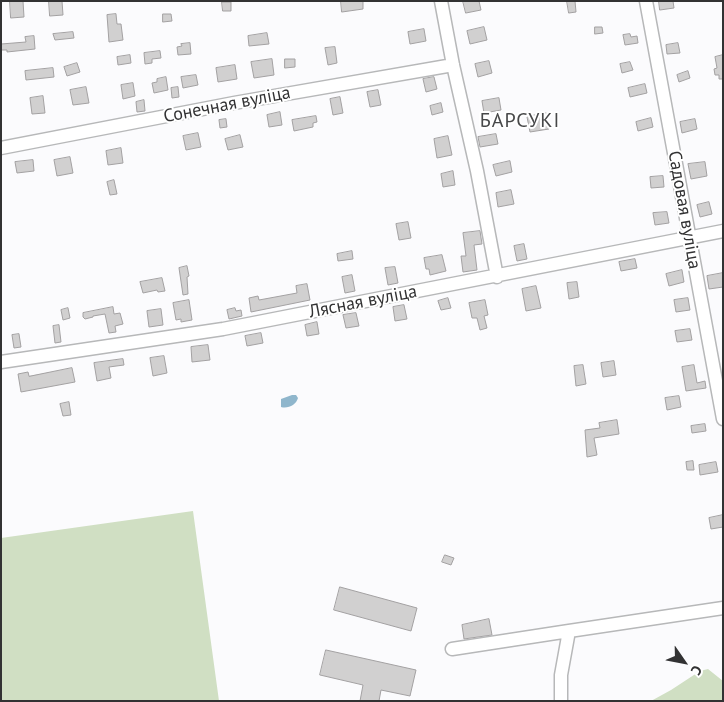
<!DOCTYPE html>
<meta charset="utf-8">
<style>
body{margin:0}
#map{position:relative;width:724px;height:702px;overflow:hidden;background:#fbfbfd;font-family:"PT Sans",sans-serif}
canvas{display:block}
.frame{position:absolute;inset:0;border:2px solid #323233;pointer-events:none}
.north{position:absolute;left:659px;top:637px;width:50px;height:50px;-webkit-text-stroke:4px #fff;paint-order:stroke;rotate:123deg;font-size:14px;font-weight:700;line-height:20px;text-align:center;color:#323233}
.north::after{content:'';display:block;margin:auto;width:18px;height:22px;background:#323233;clip-path:polygon(50% 0,100% 100%,50% 72%,0 100%)}
</style>
<div id="map">
<canvas width="724" height="702"></canvas>
<div class="frame"></div>
<div class="north">С</div>
</div>
<script>
const g = document.querySelector('canvas').getContext('2d');
g.lineJoin = 'round';
function fill(path, color) {
  g.fillStyle = color;
  g.fill(path, 'evenodd');
}
function stroke(path, color, width, dash) {
  g.strokeStyle = color;
  g.lineWidth = width;
  g.lineCap = dash ? 'butt' : 'round';
  g.setLineDash(dash || []);
  g.stroke(path);
}
function write(font, color, halo, rows, align = 'center') {
  g.font = font + ' "PT Sans",sans-serif';
  g.lineWidth = 4;
  g.setLineDash([]);
  g.textBaseline = 'middle';
  g.strokeStyle = halo;
  g.fillStyle = color;
  for (const [text, x, y, turn = 0] of rows) {
    g.save();
    g.translate(x, y);
    g.rotate((+turn || 0) * Math.PI / 180);
    g.textAlign = isNaN(turn) ? turn : align;
    if (halo) g.strokeText(text, 0, 0);
    g.fillText(text, 0, 0);
    g.restore();
  }
}
fill(new Path2D(`
 M 193,511 L 219,701 L 1,701 L 1,538 Z
 M 708,669 L 723,681 L 723,701 L 651,701 L 671,690 L 700,671 Z`), '#d0dfc3');
fill(new Path2D(`
 M 292,395 L 296,395 L 298,398 C 296,405 288,409 281,407 L 281,399 Z`), '#8fb6cc');
const building = new Path2D(`
 M 10,1 L 23,1 L 24,17 L 11,18 Z
 M 49,1 L 62,1 L 63,15 L 50,16 Z
 M 341,1 L 363,1 L 363,9 L 342,12 Z
 M 463,1 L 479,1 L 481,10 L 466,13 Z
 M 567,1 L 575,1 L 576,12 L 569,13 Z
 M 659,1 L 673,1 L 674,8 L 660,10 Z
 M 222,2 L 231,2 L 231,11 L 223,11 Z
 M 116,14 L 117,24 L 121,24 L 123,40 L 109,42 L 107,15 Z
 M 163,14 L 171,14 L 172,21 L 163,22 Z
 M 484,27 L 487,40 L 470,44 L 467,31 Z
 M 595,27 L 602,27 L 603,33 L 595,34 Z
 M 424,29 L 426,41 L 410,44 L 408,32 Z
 M 73,32 L 74,38 L 55,40 L 53,34 Z
 M 267,33 L 269,44 L 249,46 L 248,36 Z
 M 630,34 L 631,37 L 637,36 L 638,43 L 625,45 L 623,35 Z
 M 34,36 L 35,49 L 7,52 L 7,50 L 1,50 L 1,44 L 26,42 L 25,37 Z
 M 190,43 L 191,54 L 178,55 L 177,47 L 182,46 L 181,44 Z
 M 678,43 L 680,53 L 667,54 L 666,45 Z
 M 335,47 L 337,63 L 328,65 L 325,48 Z
 M 160,51 L 161,58 L 152,59 L 152,63 L 145,64 L 144,53 Z
 M 130,55 L 131,63 L 118,65 L 117,57 Z
 M 723,55 L 723,79 L 719,79 L 719,75 L 715,75 L 714,69 L 717,68 L 715,57 Z
 M 272,59 L 274,75 L 254,78 L 251,62 Z
 M 285,59 L 295,59 L 295,67 L 285,68 Z
 M 489,61 L 492,73 L 478,77 L 475,64 Z
 M 630,62 L 633,70 L 622,73 L 620,64 Z
 M 77,63 L 80,72 L 67,76 L 64,67 Z
 M 235,65 L 237,79 L 218,82 L 216,68 Z
 M 53,68 L 54,77 L 26,80 L 25,71 Z
 M 688,71 L 690,78 L 679,82 L 677,75 Z
 M 196,75 L 198,85 L 183,88 L 181,77 Z
 M 166,77 L 168,90 L 154,93 L 152,83 L 157,82 L 157,79 Z
 M 434,77 L 437,89 L 426,92 L 423,79 Z
 M 133,83 L 135,96 L 123,99 L 121,85 Z
 M 645,84 L 647,93 L 630,97 L 628,88 Z
 M 86,87 L 89,103 L 73,105 L 70,90 Z
 M 178,87 L 179,97 L 172,98 L 171,88 Z
 M 378,90 L 381,105 L 370,107 L 367,92 Z
 M 43,96 L 45,113 L 32,114 L 30,98 Z
 M 340,97 L 343,113 L 333,115 L 330,99 Z
 M 499,98 L 501,110 L 484,113 L 482,101 Z
 M 144,100 L 145,111 L 137,112 L 136,102 Z
 M 441,103 L 443,112 L 432,115 L 430,106 Z
 M 280,112 L 282,125 L 269,127 L 267,115 Z
 M 546,113 L 549,129 L 530,132 L 527,117 Z
 M 316,116 L 317,122 L 313,123 L 313,127 L 294,131 L 292,120 Z
 M 651,118 L 653,127 L 638,131 L 636,122 Z
 M 226,119 L 227,127 L 220,128 L 219,120 Z
 M 695,119 L 697,129 L 682,133 L 680,122 Z
 M 198,133 L 201,147 L 186,150 L 183,136 Z
 M 496,134 L 498,144 L 480,147 L 478,137 Z
 M 240,135 L 243,147 L 228,150 L 225,139 Z
 M 448,136 L 452,155 L 437,158 L 434,139 Z
 M 121,148 L 123,163 L 108,165 L 106,151 Z
 M 70,157 L 73,173 L 57,176 L 54,160 Z
 M 33,160 L 34,171 L 17,173 L 15,162 Z
 M 510,161 L 512,172 L 496,176 L 493,165 Z
 M 705,162 L 707,176 L 691,179 L 688,164 Z
 M 453,171 L 455,185 L 443,187 L 441,174 Z
 M 663,176 L 664,187 L 651,188 L 650,177 Z
 M 114,180 L 117,194 L 110,195 L 107,182 Z
 M 511,190 L 514,204 L 498,207 L 496,193 Z
 M 709,202 L 712,214 L 700,217 L 697,205 Z
 M 667,212 L 669,223 L 655,225 L 653,213 Z
 M 408,222 L 411,238 L 399,240 L 396,224 Z
 M 480,231 L 482,244 L 474,245 L 477,270 L 463,272 L 461,256 L 466,256 L 463,233 Z
 M 524,244 L 527,259 L 517,261 L 514,246 Z
 M 352,251 L 353,259 L 338,261 L 337,254 Z
 M 442,255 L 446,271 L 430,275 L 429,269 L 426,269 L 424,258 Z
 M 635,259 L 637,268 L 621,271 L 619,262 Z
 M 187,266 L 189,276 L 187,277 L 188,294 L 183,295 L 179,268 Z
 M 395,267 L 398,283 L 388,285 L 385,268 Z
 M 682,270 L 684,282 L 669,286 L 666,274 Z
 M 723,273 L 723,287 L 709,289 L 707,276 Z
 M 352,275 L 355,291 L 345,293 L 342,277 Z
 M 162,278 L 165,291 L 158,292 L 157,290 L 143,293 L 140,282 Z
 M 577,282 L 579,297 L 569,299 L 567,283 Z
 M 307,284 L 310,300 L 251,312 L 249,298 L 258,296 L 259,300 L 297,293 L 296,286 Z
 M 536,286 L 541,308 L 526,311 L 522,289 Z
 M 448,298 L 451,308 L 441,310 L 438,301 Z
 M 688,298 L 690,310 L 676,312 L 674,300 Z
 M 189,300 L 192,320 L 181,322 L 181,319 L 176,320 L 173,303 Z
 M 485,300 L 488,315 L 484,316 L 487,328 L 480,330 L 477,318 L 472,318 L 469,303 Z
 M 404,305 L 407,319 L 395,321 L 393,307 Z
 M 113,307 L 114,314 L 120,313 L 123,324 L 115,326 L 116,332 L 109,333 L 105,314 L 93,316 L 93,317 L 85,319 L 83,317 L 83,313 Z
 M 68,308 L 70,318 L 63,320 L 61,310 Z
 M 235,308 L 236,311 L 241,310 L 242,316 L 229,319 L 227,310 Z
 M 161,309 L 163,325 L 149,327 L 147,311 Z
 M 356,313 L 359,326 L 346,328 L 343,315 Z
 M 317,322 L 319,334 L 307,336 L 305,325 Z
 M 59,325 L 61,342 L 55,343 L 53,326 Z
 M 690,329 L 692,340 L 677,342 L 675,331 Z
 M 261,333 L 263,343 L 247,346 L 245,336 Z
 M 19,334 L 21,347 L 14,348 L 12,335 Z
 M 208,345 L 210,360 L 192,362 L 191,347 Z
 M 164,356 L 167,373 L 153,376 L 150,358 Z
 M 123,359 L 124,365 L 109,367 L 111,378 L 97,381 L 94,363 Z
 M 614,361 L 616,375 L 603,377 L 601,363 Z
 M 583,365 L 586,384 L 576,386 L 574,366 Z
 M 694,365 L 697,383 L 705,381 L 706,388 L 686,391 L 682,367 Z
 M 72,368 L 75,382 L 21,392 L 18,374 L 28,372 L 29,376 Z
 M 679,396 L 681,407 L 667,410 L 665,398 Z
 M 69,402 L 71,415 L 63,416 L 60,404 Z
 M 617,420 L 619,434 L 594,438 L 597,455 L 587,457 L 585,430 L 600,428 L 599,423 Z
 M 705,424 L 706,431 L 692,433 L 691,426 Z
 M 693,461 L 694,470 L 687,470 L 686,462 Z
 M 716,462 L 718,472 L 700,475 L 699,465 Z
 M 723,515 L 723,527 L 711,529 L 709,518 Z
 M 445,555 L 454,558 L 451,565 L 442,562 Z
 M 340,587 L 417,608 L 411,631 L 334,610 Z
 M 489,619 L 492,635 L 464,639 L 462,625 Z
 M 326,650 L 416,670 L 410,696 L 381,690 L 379,701 L 360,701 L 363,685 L 320,675 Z`);
fill(building, '#d1d0d0');
stroke(building, '#a3a1a2', 1);
const minor = new Path2D(`
 M 441,1 L 453,65 L 477,171 L 497,277
 M 646,1 L 723,419
 M 1,148 L 234,103 L 453,65
 M 1,362 L 223,329 L 723,231
 M 452,649 L 569,631
 M 561,701 L 561,675 L 569,631 L 723,608`);
stroke(minor, '#b7b8b9', 15);
stroke(minor, '#fff', 12);
write('18px', '#323233', '#fff', [
 ["Сонечная вуліца",227,105,-11],
 ["Садовая вуліца",684,210,80],
 ["Лясная вуліца",363,302,-11]
]);
g.letterSpacing = '1px';
write('20px', '#474849', '#fff', [
 ["БАРСУКІ",520,121]
]);
g.letterSpacing = '0px';
</script>
